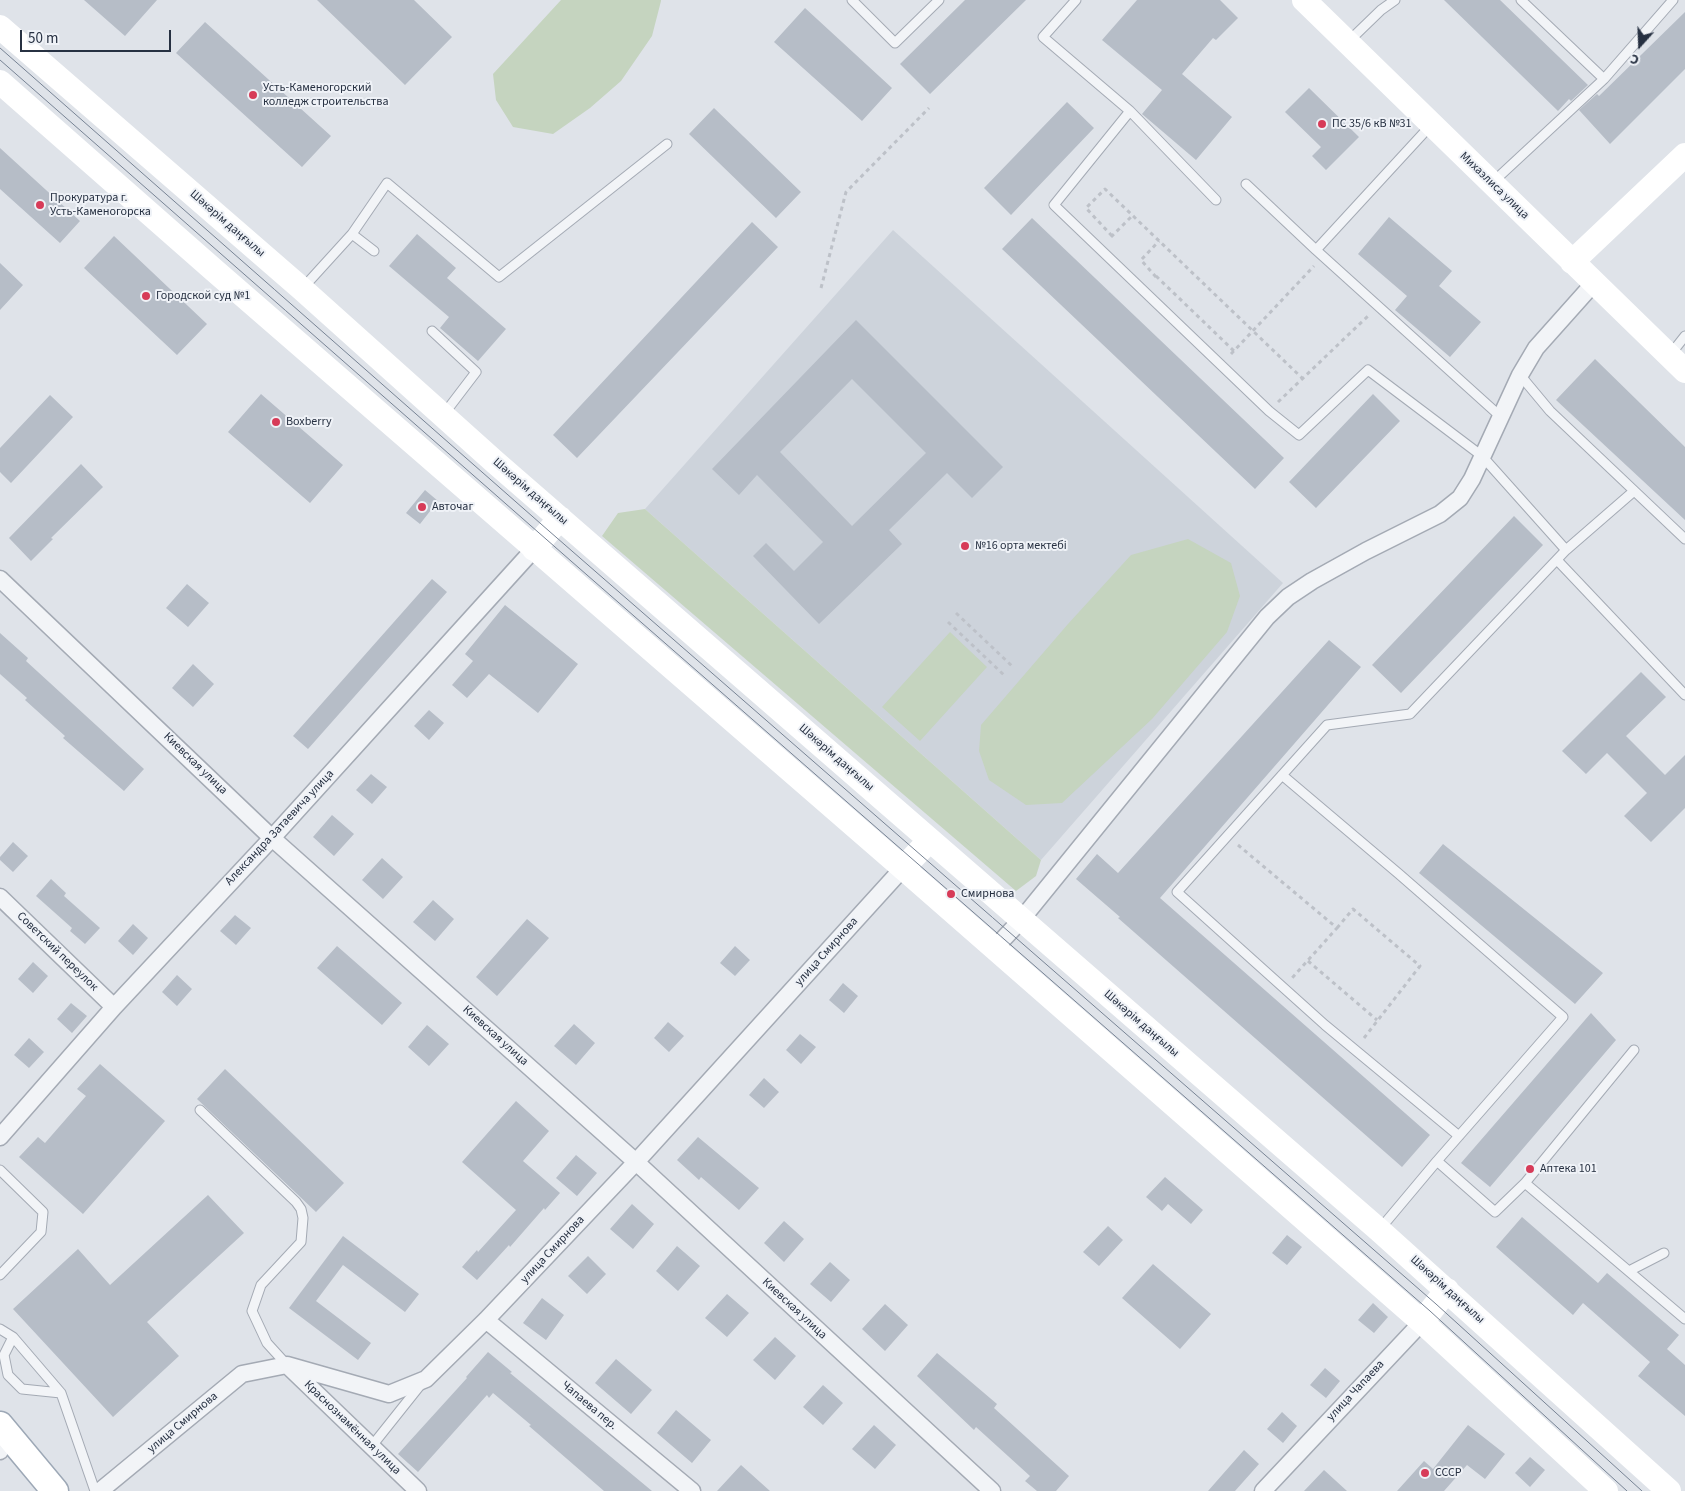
<!DOCTYPE html>
<meta charset="utf-8">
<style>
body{margin:0}
#map{position:relative;width:1685px;height:1491px;overflow:hidden;background:#dfe3e9;font-family:"Source Sans 3",sans-serif}
canvas{display:block}
.north{position:absolute;left:1615px;top:20px;width:50px;height:50px;-webkit-text-stroke:4px #eff2f7;paint-order:stroke;rotate:200deg;font-size:14px;font-weight:700;line-height:20px;text-align:center;color:#273142}
.north::after{content:'';display:block;margin:auto;width:18px;height:22px;background:#273142;clip-path:polygon(50% 0,100% 100%,50% 72%,0 100%)}
.scale{position:absolute;left:20px;top:30px;width:151px;height:22px;box-sizing:border-box;border:2px solid #273142;border-top:0;padding-left:6px;font-size:15px;line-height:18px;white-space:nowrap;color:#273142;-webkit-text-stroke:4px #eff2f7;paint-order:stroke}
</style>
<div id="map">
<canvas width="1685" height="1491"></canvas>
<div class="north">С</div>
<div class="scale">50 m</div>
</div>
<script>
const g = document.querySelector('canvas').getContext('2d');
g.lineJoin = 'round';
function fill(path, color) {
  g.fillStyle = color;
  g.fill(path, 'evenodd');
}
function stroke(path, color, width, dash) {
  g.strokeStyle = color;
  g.lineWidth = width;
  g.lineCap = dash ? 'butt' : 'round';
  g.setLineDash(dash || []);
  g.stroke(path);
}
function write(font, color, halo, rows, align = 'center') {
  g.font = font + ' "Source Sans 3",sans-serif';
  g.lineWidth = 4;
  g.setLineDash([]);
  g.textBaseline = 'middle';
  g.strokeStyle = halo;
  g.fillStyle = color;
  for (const [text, x, y, turn = 0] of rows) {
    g.save();
    g.translate(x, y);
    g.rotate((+turn || 0) * Math.PI / 180);
    g.textAlign = isNaN(turn) ? turn : align;
    if (halo) g.strokeText(text, 0, 0);
    g.fillText(text, 0, 0);
    g.restore();
  }
}
fill(new Path2D(`
 M 893,230 L 1283,583 L 1041,860 L 645,509 Z`), '#cdd3db');
fill(new Path2D(`
 M 561,0 L 661,0 L 661,1 L 652,36 L 621,81 L 590,108 L 553,134 L 513,127 L 496,100 L 493,74 Z
 M 645,509 L 1041,860 L 1036,876 L 1016,891 L 602,536 L 618,513 Z
 M 1188,539 L 1231,563 L 1240,596 L 1227,632 L 1152,719 L 1062,803 L 1026,805 L 989,780 L 979,751 L 981,725 L 1068,624 L 1131,555 Z
 M 950,632 L 987,667 L 920,741 L 882,707 Z`), '#c5d4bf');
fill(new Path2D(`
 M 84,0 L 157,0 L 125,36 Z
 M 317,0 L 414,0 L 452,37 L 405,85 Z
 M 965,0 L 1026,0 L 930,94 L 900,64 Z
 M 1137,0 L 1220,0 L 1238,18 L 1216,40 L 1213,38 L 1182,74 L 1232,117 L 1196,160 L 1142,114 L 1162,90 L 1102,40 Z
 M 1444,0 L 1500,0 L 1588,85 L 1571,101 L 1569,99 L 1558,111 Z
 M 805,8 L 892,88 L 862,121 L 774,42 Z
 M 1685,12 L 1685,69 L 1610,144 L 1579,110 L 1597,94 L 1599,96 Z
 M 205,22 L 331,136 L 302,167 L 176,53 Z
 M 1309,88 L 1359,137 L 1326,170 L 1312,156 L 1321,147 L 1285,112 Z
 M 1067,102 L 1094,128 L 1011,215 L 984,188 Z
 M 714,108 L 801,192 L 776,218 L 689,134 Z
 M 0,148 L 80,221 L 60,243 L 0,189 Z
 M 1389,217 L 1452,271 L 1439,286 L 1481,322 L 1450,357 L 1395,310 L 1407,296 L 1358,254 Z
 M 1032,218 L 1284,458 L 1255,489 L 1002,249 Z
 M 752,222 L 778,247 L 577,458 L 553,435 Z
 M 417,234 L 456,268 L 447,278 L 506,329 L 478,361 L 440,328 L 449,317 L 389,266 Z
 M 114,236 L 207,324 L 177,355 L 84,268 Z
 M 0,263 L 23,285 L 0,310 Z
 M 856,320 L 1003,467 L 972,498 L 947,473 L 889,530 L 902,544 L 819,624 L 753,556 L 766,543 L 794,571 L 823,542 L 757,475 L 739,495 L 712,469 ZM 852,379 L 926,453 L 852,526 L 780,452 Z
 M 1595,359 L 1685,447 L 1685,520 L 1556,400 Z
 M 261,394 L 343,465 L 310,503 L 228,432 Z
 M 1373,394 L 1400,421 L 1316,508 L 1289,482 Z
 M 50,395 L 73,417 L 11,483 L 0,472 L 0,448 Z
 M 81,464 L 103,487 L 51,538 L 53,539 L 31,561 L 9,538 Z
 M 425,490 L 438,501 L 420,524 L 406,513 Z
 M 1514,516 L 1543,545 L 1401,693 L 1372,665 Z
 M 432,579 L 447,592 L 308,749 L 293,736 Z
 M 187,584 L 209,603 L 188,627 L 166,608 Z
 M 505,605 L 578,664 L 538,713 L 489,674 L 467,698 L 452,685 L 473,661 L 465,654 Z
 M 0,633 L 28,658 L 26,661 L 144,769 L 124,791 L 63,738 L 65,736 L 25,700 L 27,698 L 0,674 Z
 M 1329,640 L 1361,667 L 1160,898 L 1430,1135 L 1402,1167 L 1118,918 L 1120,917 L 1076,879 L 1097,854 L 1118,873 Z
 M 193,664 L 214,684 L 193,707 L 172,688 Z
 M 1641,672 L 1666,697 L 1626,736 L 1665,775 L 1685,755 L 1685,808 L 1651,842 L 1624,816 L 1647,793 L 1607,753 L 1586,774 L 1562,751 Z
 M 429,710 L 444,723 L 429,740 L 414,726 Z
 M 371,774 L 387,787 L 372,804 L 356,790 Z
 M 332,815 L 354,834 L 334,856 L 313,837 Z
 M 13,842 L 28,856 L 13,872 L 0,860 L 0,857 Z
 M 1443,844 L 1603,973 L 1575,1004 L 1419,873 Z
 M 382,858 L 403,877 L 383,899 L 362,880 Z
 M 51,879 L 66,893 L 64,896 L 100,928 L 85,944 L 70,931 L 72,928 L 36,896 Z
 M 433,900 L 454,919 L 435,941 L 413,922 Z
 M 235,915 L 251,928 L 236,945 L 220,931 Z
 M 527,919 L 549,938 L 497,996 L 476,977 Z
 M 133,924 L 148,938 L 133,955 L 118,941 Z
 M 337,946 L 402,1003 L 382,1025 L 317,968 Z
 M 735,946 L 750,960 L 735,976 L 720,963 Z
 M 33,962 L 48,976 L 33,993 L 18,979 Z
 M 177,975 L 192,989 L 177,1006 L 162,992 Z
 M 843,983 L 858,996 L 844,1013 L 829,1000 Z
 M 71,1003 L 87,1016 L 72,1033 L 57,1019 Z
 M 1591,1013 L 1616,1040 L 1490,1187 L 1461,1163 Z
 M 668,1022 L 684,1036 L 669,1052 L 654,1038 Z
 M 574,1024 L 595,1043 L 576,1065 L 554,1046 Z
 M 427,1025 L 449,1044 L 429,1066 L 408,1047 Z
 M 800,1034 L 816,1047 L 801,1064 L 786,1050 Z
 M 29,1038 L 44,1052 L 29,1068 L 14,1055 Z
 M 100,1064 L 165,1121 L 83,1214 L 19,1157 L 38,1137 L 45,1143 L 86,1096 L 77,1089 Z
 M 225,1069 L 344,1183 L 316,1212 L 197,1099 Z
 M 764,1078 L 779,1092 L 764,1108 L 749,1095 Z
 M 516,1101 L 549,1131 L 523,1161 L 560,1193 L 545,1210 L 544,1208 L 510,1247 L 509,1245 L 477,1280 L 462,1267 L 477,1250 L 478,1252 L 516,1210 L 462,1162 Z
 M 698,1137 L 759,1188 L 739,1210 L 701,1177 L 699,1180 L 677,1160 Z
 M 576,1155 L 597,1173 L 577,1196 L 556,1178 Z
 M 1165,1177 L 1203,1210 L 1191,1224 L 1168,1204 L 1162,1211 L 1146,1197 Z
 M 208,1195 L 244,1233 L 147,1322 L 179,1356 L 113,1417 L 13,1309 L 78,1249 L 110,1285 Z
 M 632,1204 L 654,1224 L 633,1249 L 610,1229 Z
 M 1522,1217 L 1598,1283 L 1607,1273 L 1679,1335 L 1667,1349 L 1685,1365 L 1685,1416 L 1638,1376 L 1650,1362 L 1583,1303 L 1573,1315 L 1496,1247 Z
 M 784,1221 L 804,1239 L 784,1262 L 764,1243 Z
 M 1108,1226 L 1123,1240 L 1099,1266 L 1083,1252 Z
 M 1287,1235 L 1302,1247 L 1287,1265 L 1272,1253 Z
 M 343,1236 L 419,1294 L 405,1312 L 343,1265 L 316,1301 L 371,1343 L 358,1360 L 289,1308 Z
 M 677,1246 L 700,1266 L 678,1291 L 656,1271 Z
 M 588,1256 L 606,1274 L 587,1294 L 568,1276 Z
 M 830,1262 L 850,1280 L 831,1302 L 810,1284 Z
 M 1153,1264 L 1211,1314 L 1180,1349 L 1122,1298 Z
 M 727,1294 L 749,1313 L 727,1337 L 705,1318 Z
 M 542,1298 L 564,1315 L 546,1340 L 523,1323 Z
 M 1373,1303 L 1388,1317 L 1374,1333 L 1358,1320 Z
 M 885,1304 L 908,1325 L 885,1351 L 862,1329 Z
 M 775,1337 L 796,1356 L 775,1380 L 753,1360 Z
 M 488,1352 L 512,1372 L 510,1373 L 652,1491 L 604,1491 L 529,1426 L 531,1425 L 493,1393 L 489,1398 L 487,1395 L 418,1472 L 398,1454 L 467,1378 L 466,1377 Z
 M 937,1353 L 997,1404 L 994,1408 L 1069,1476 L 1056,1491 L 1037,1491 L 1025,1481 L 1030,1476 L 976,1427 L 974,1430 L 917,1376 Z
 M 616,1359 L 652,1390 L 631,1414 L 595,1383 Z
 M 1325,1368 L 1340,1381 L 1326,1398 L 1310,1385 Z
 M 823,1385 L 843,1403 L 823,1425 L 803,1407 Z
 M 676,1410 L 711,1440 L 692,1463 L 657,1433 Z
 M 1282,1412 L 1297,1426 L 1283,1443 L 1267,1429 Z
 M 874,1425 L 896,1445 L 875,1469 L 852,1449 Z
 M 1468,1425 L 1505,1454 L 1485,1479 L 1467,1465 L 1444,1491 L 1397,1491 L 1424,1461 L 1433,1469 Z
 M 1244,1450 L 1259,1464 L 1235,1491 L 1208,1491 Z
 M 1530,1457 L 1545,1470 L 1530,1487 L 1515,1473 Z
 M 741,1465 L 770,1491 L 717,1491 Z
 M 1324,1470 L 1347,1491 L 1304,1491 Z`), '#b6bdc7');
const lane = new Path2D(`
 M 852,0 L 895,43 L 939,0
 M 1076,0 L 1043,37 L 1130,111 L 1054,205 L 1269,411 L 1299,435 L 1368,370 L 1482,456 L 1566,550 L 1410,714 L 1327,725 L 1177,892 L 1325,1025 L 1459,1136
 M 1521,0 L 1604,79 L 1673,0
 M 1349,41 L 1381,10 L 1395,0
 M 1130,111 L 1216,200
 M 1431,125 L 1316,250 L 1501,417
 M 1493,182 L 1604,79
 M 1246,184 L 1316,250
 M 352,234 L 387,183 L 499,277 L 667,144
 M 302,289 L 352,234 L 374,251
 M 432,331 L 476,372 L 444,414
 M 1670,355 L 1685,336
 M 1520,375 L 1550,411 L 1685,539
 M 1566,550 L 1634,491
 M 1557,560 L 1685,695
 M 1282,775 L 1399,874 L 1563,1017 L 1437,1161
 M 200,1110 L 296,1202 L 301,1209 L 303,1218 L 301,1242 L 261,1285 L 252,1311 L 267,1343 L 287,1365
 M 0,1170 L 43,1212 L 41,1232 L 0,1275
 M 1525,1183 L 1634,1050
 M 1380,1229 L 1437,1161 L 1495,1212 L 1525,1183 L 1685,1319
 M 1629,1271 L 1664,1253
 M 0,1329 L 13,1337 L 61,1393 L 95,1491
 M 13,1337 L 4,1355 L 8,1375 L 22,1389 L 61,1393
 M 371,1447 L 422,1383`);
const street = new Path2D(`
 M 0,579 L 272,838 L 636,1162 L 992,1491
 M 0,897 L 114,1007
 M 994,949 L 1021,920 L 1267,617 L 1288,597 L 1312,581 L 1366,551 L 1440,514 L 1460,498 L 1472,479 L 1520,375 L 1536,348 L 1594,283
 M 0,1137 L 114,1007 L 272,838 L 534,549
 M 486,1320 L 692,1491
 M 288,1366 L 418,1491
 M 0,1451 L 8,1434
 M 100,1491 L 242,1374 L 287,1365 L 389,1394 L 426,1379 L 486,1320 L 636,1162 L 903,868
 M 1263,1491 L 1422,1322`);
const primary = new Path2D(`
 M 0,1425 L 55,1491`);
stroke(lane, '#a4aab4', 11);
stroke(street, '#a4aab4', 19);
stroke(primary, '#9da8b6', 29);
stroke(new Path2D(`
 M 1112,236 L 1086,208 L 1105,189 L 1302,378
 M 1111,237 L 1132,216
 M 1156,276 L 1234,351
 M 1156,277 L 1141,260 L 1159,241
 M 821,288 L 846,192 L 929,108
 M 1231,354 L 1314,266
 M 1278,402 L 1368,316
 M 956,613 L 1012,666
 M 948,622 L 1004,675
 M 1238,845 L 1337,928 L 1292,978
 M 1337,928 L 1353,909 L 1420,966 L 1364,1038
 M 1308,961 L 1377,1020`), '#bdc1c8', 3, [4, 4]);
stroke(lane, '#f2f4f7', 9);
stroke(street, '#f2f4f7', 16);
stroke(new Path2D(`
 M 1304,0 L 1685,371
 M 0,27 L 302,289 L 496,463 L 1379,1230 L 1669,1491
 M 0,82 L 215,271 L 903,868 L 1422,1322 L 1606,1491
 M 1572,262 L 1685,155
 M 534,549 L 560,518
 M 903,868 L 930,840
 M 1422,1322 L 1447,1290`), '#fff', 24);
stroke(primary, '#fff', 26);
stroke(new Path2D(`
 M 0,48 L 549,531 L 1436,1304 L 1642,1491
 M 0,60 L 571,561 L 1430,1311 L 1627,1491`), '#778394', 1);
for (const [x, y, r, color] of [
 [253,95,5,"#d73b58"],
 [1322,124,5,"#d73b58"],
 [40,205,5,"#d73b58"],
 [146,296,5,"#d73b58"],
 [276,422,5,"#d73b58"],
 [422,507,5,"#d73b58"],
 [965,546,5,"#d73b58"],
 [951,894,5,"#d73b58"],
 [1530,1169,5,"#d73b58"],
 [1425,1473,5,"#d73b58"]
]) {
  const dot = new Path2D();
  dot.arc(x, y, r, 0, 2 * Math.PI);
  g.fillStyle = color;
  g.fill(dot);
  stroke(dot, '#eff2f7', 2);
}
write('12px', '#273142', '#eff2f7', [
 ["Усть-Каменогорский",263,88],
 ["колледж строительства",263,102],
 ["ПС 35/6 кВ №31",1332,124],
 ["Прокуратура г.",50,198],
 ["Усть-Каменогорска",50,212],
 ["Городской суд №1",156,296],
 ["Boxberry",286,422],
 ["Авточаг",432,507],
 ["№16 орта мектебі",975,546],
 ["Смирнова",961,894],
 ["Аптека 101",1540,1169],
 ["СССР",1435,1473]
], 'left');
write('12px', '#273142', '#eff2f7', [
 ["Михаэлиса улица",1494,186,44],
 ["Шәкәрім даңғылы",227,224,41],
 ["Шәкәрім даңғылы",530,492,41],
 ["Шәкәрім даңғылы",836,758,41],
 ["Киевская улица",195,764,44],
 ["Александра Затаевича улица",280,828,-47],
 ["Советский переулок",57,952,44],
 ["улица Смирнова",827,952,-48],
 ["Шәкәрім даңғылы",1141,1024,41],
 ["Киевская улица",495,1036,42],
 ["улица Смирнова",553,1250,-47],
 ["Шәкәрім даңғылы",1447,1290,42],
 ["Киевская улица",794,1309,43],
 ["улица Чапаева",1356,1391,-47],
 ["Чапаева пер.",589,1406,40],
 ["улица Смирнова",183,1423,-40],
 ["Краснознамённая улица",352,1428,44]
]);
</script>
